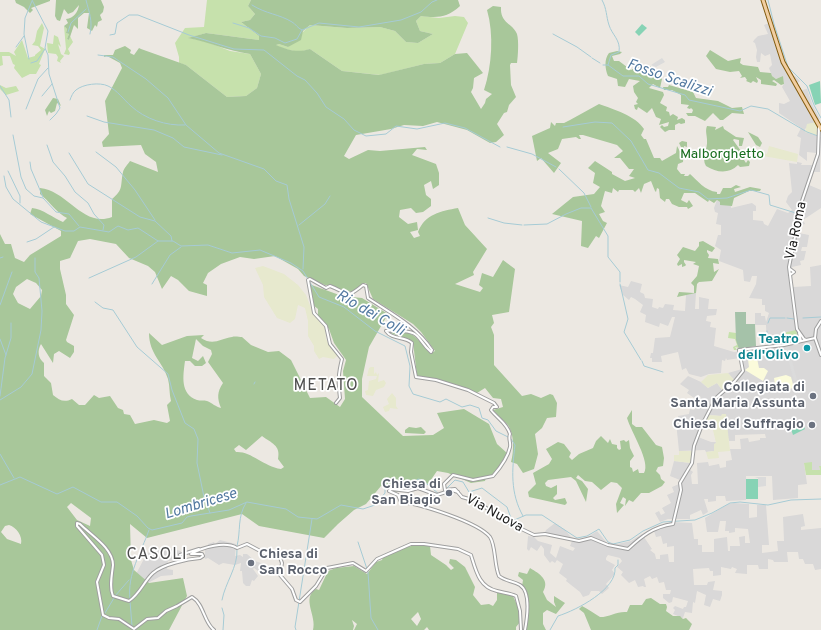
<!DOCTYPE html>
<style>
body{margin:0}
canvas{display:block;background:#ece8e2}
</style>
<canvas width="821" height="630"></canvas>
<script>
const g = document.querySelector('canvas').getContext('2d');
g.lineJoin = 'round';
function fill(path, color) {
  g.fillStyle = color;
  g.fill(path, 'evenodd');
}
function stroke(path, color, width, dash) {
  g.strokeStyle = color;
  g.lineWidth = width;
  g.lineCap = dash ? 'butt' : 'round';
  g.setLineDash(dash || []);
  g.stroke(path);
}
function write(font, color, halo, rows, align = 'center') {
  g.font = font + ' Overpass,sans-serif';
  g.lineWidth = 3.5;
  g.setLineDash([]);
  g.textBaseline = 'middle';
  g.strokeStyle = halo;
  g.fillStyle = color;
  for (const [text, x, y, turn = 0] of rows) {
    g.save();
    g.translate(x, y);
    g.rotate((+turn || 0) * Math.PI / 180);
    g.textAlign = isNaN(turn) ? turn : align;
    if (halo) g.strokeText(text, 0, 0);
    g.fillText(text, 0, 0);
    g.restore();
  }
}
fill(new Path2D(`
 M 769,23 L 791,78 L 795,76 L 800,81 L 795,85 L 798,91 L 807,89 L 813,106 L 820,119 L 805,129 L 805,132 L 821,137 L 820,172 L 814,172 L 809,185 L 821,190 L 821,208 L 803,220 L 805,224 L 801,225 L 799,233 L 809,235 L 807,247 L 802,247 L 801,251 L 806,251 L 804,260 L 800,261 L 801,265 L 792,267 L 791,278 L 793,287 L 811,286 L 810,267 L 821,265 L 821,466 L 819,466 L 820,470 L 812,470 L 804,463 L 807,484 L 798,485 L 798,498 L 773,500 L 772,476 L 746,476 L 746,500 L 726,501 L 725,496 L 716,496 L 716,501 L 708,502 L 708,499 L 704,499 L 708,512 L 703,515 L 701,510 L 690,515 L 690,519 L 668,519 L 660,522 L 655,513 L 659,511 L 661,515 L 665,513 L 662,508 L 671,503 L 667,495 L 674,492 L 672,487 L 679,484 L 680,480 L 670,476 L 674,461 L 691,463 L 688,468 L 693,472 L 691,475 L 692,484 L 698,484 L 697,463 L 708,462 L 709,466 L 719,464 L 720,468 L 726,467 L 726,461 L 732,460 L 730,449 L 741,449 L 740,439 L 748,438 L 749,442 L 760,440 L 760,438 L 766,438 L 765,434 L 735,435 L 735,441 L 729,441 L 722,416 L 708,415 L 698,437 L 711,442 L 716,442 L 714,451 L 706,452 L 705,450 L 679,451 L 676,422 L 679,421 L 678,416 L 689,414 L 690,409 L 694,410 L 701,397 L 697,395 L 694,398 L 687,393 L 689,390 L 680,384 L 688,376 L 701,382 L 708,388 L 717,383 L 723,391 L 735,381 L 728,373 L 742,369 L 740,358 L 727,360 L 726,358 L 725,361 L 722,360 L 721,373 L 709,374 L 701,377 L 689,374 L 686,368 L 682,370 L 678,352 L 661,356 L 662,362 L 652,362 L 652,358 L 650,358 L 651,353 L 653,353 L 655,338 L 670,337 L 675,317 L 672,317 L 668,326 L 660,323 L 659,327 L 645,322 L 646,315 L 640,312 L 643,305 L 635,299 L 631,297 L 629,300 L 623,295 L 619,285 L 628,287 L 631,281 L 642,284 L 640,292 L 644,294 L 645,298 L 653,299 L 652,307 L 658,309 L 659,307 L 663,308 L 665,304 L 674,305 L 673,310 L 685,311 L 686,295 L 696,293 L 695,309 L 699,309 L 699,297 L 709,299 L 708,309 L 717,309 L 716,315 L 707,316 L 706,321 L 711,322 L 710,327 L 716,328 L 714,346 L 734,352 L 765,348 L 764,345 L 767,345 L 766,325 L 755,325 L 755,313 L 761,313 L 761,316 L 765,316 L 766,322 L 769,313 L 765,311 L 765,305 L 762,305 L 762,299 L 749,298 L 756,284 L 757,276 L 752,276 L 750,282 L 744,281 L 743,270 L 719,261 L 721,250 L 715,246 L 718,235 L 721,235 L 721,225 L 716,224 L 718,213 L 715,212 L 714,208 L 717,200 L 720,202 L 720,205 L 731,205 L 731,208 L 752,203 L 756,206 L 756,211 L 753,211 L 753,220 L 763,221 L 764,224 L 768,226 L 777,209 L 788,213 L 792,210 L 786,202 L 788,196 L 792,192 L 789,163 L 797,164 L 797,162 L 802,163 L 801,165 L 813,165 L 816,153 L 807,152 L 807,161 L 799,155 L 801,138 L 797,136 L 801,128 L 779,113 L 779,103 L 784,104 L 790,101 L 782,87 L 784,84 L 783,76 L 776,79 L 772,76 L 769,68 L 772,65 L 770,54 L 765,56 L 761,53 L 760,62 L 757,62 L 756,57 L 757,50 L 755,43 L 753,42 L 754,40 L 758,36 L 768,34 L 764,25 Z
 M 734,503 L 749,504 L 749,518 L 757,517 L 757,505 L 766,505 L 769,545 L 762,545 L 762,553 L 778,551 L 777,541 L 784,541 L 783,517 L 803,514 L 805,526 L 801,527 L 801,530 L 821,528 L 821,569 L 815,570 L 813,564 L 805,564 L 803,559 L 799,559 L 798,552 L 787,552 L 788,562 L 774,562 L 773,560 L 768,559 L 768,569 L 759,569 L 758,565 L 747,565 L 747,574 L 735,573 L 737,569 L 732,567 L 731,569 L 721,567 L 721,575 L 713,576 L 713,571 L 710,571 L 709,568 L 693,569 L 694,585 L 707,585 L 708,582 L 715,581 L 713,590 L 722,591 L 722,595 L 720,601 L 713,599 L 710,607 L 704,605 L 706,595 L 697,591 L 695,603 L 693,602 L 692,613 L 685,612 L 683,618 L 673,614 L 675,610 L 673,608 L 675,606 L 683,609 L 684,607 L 686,607 L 688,601 L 673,597 L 672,602 L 669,603 L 663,598 L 663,594 L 670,594 L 671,590 L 666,590 L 664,582 L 659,583 L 657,577 L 652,579 L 650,576 L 644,579 L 646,587 L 644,587 L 643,586 L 638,587 L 635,580 L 629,583 L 621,575 L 623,572 L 617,567 L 622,561 L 620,558 L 608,555 L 606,558 L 606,560 L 615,565 L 612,570 L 615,574 L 606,584 L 609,588 L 602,594 L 599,591 L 591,591 L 589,595 L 583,597 L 580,592 L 566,581 L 567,579 L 559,573 L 563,564 L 557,560 L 555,563 L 552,561 L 550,563 L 544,555 L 544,549 L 541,545 L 537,551 L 531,547 L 529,551 L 527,549 L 528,536 L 534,537 L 538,541 L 552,545 L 550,553 L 556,558 L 560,546 L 573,551 L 575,548 L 570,546 L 572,541 L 565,538 L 544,535 L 546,530 L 555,523 L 565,530 L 571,537 L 576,539 L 585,539 L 597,531 L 607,543 L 613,545 L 631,541 L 642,534 L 652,549 L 650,550 L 655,554 L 656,559 L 660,559 L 660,555 L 668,554 L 669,562 L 674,562 L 674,546 L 667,547 L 667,543 L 663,544 L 661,536 L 656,537 L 653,528 L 672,522 L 692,523 L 694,539 L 698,539 L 698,545 L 702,545 L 702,552 L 714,552 L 714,539 L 727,537 L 728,551 L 730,551 L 730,546 L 740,546 L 739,537 L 745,536 L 745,543 L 750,543 L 748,529 L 735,528 L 735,532 L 729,533 L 729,531 L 725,531 L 726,521 L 720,521 L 718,532 L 707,532 L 705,518 L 728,504 Z
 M 220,540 L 236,544 L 235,556 L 240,555 L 243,557 L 243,554 L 247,554 L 255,561 L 264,564 L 258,571 L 254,568 L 253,569 L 258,576 L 254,581 L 252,580 L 250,586 L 246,586 L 243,583 L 242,571 L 240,571 L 241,563 L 235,565 L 223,563 L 219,565 L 208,558 L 205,559 L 205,550 L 209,549 L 208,544 L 214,542 L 215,544 Z
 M 167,548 L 181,551 L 180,559 L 168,561 L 167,569 L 173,570 L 173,575 L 161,576 L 148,583 L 135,576 L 147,553 Z`), '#d9d8d8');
fill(new Path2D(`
 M 757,358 L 759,368 L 764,368 L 768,371 L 763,381 L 745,370 L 749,367 L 748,359 Z
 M 786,375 L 791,377 L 794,388 L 776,391 L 774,378 Z`), '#fbfbdb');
fill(new Path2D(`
 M 816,122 L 819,136 L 805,132 L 807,124 Z
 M 769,146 L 798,154 L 797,162 L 763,156 L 763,153 L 767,154 Z
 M 263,266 L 284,274 L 298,285 L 306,295 L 313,313 L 325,325 L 326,339 L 330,346 L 338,355 L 334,359 L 323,357 L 319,359 L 314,351 L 314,346 L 308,336 L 308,321 L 305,308 L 298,305 L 295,319 L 290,323 L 277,318 L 264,297 L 263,285 L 255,268 Z
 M 371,367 L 374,367 L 374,374 L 376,372 L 377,375 L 379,373 L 378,382 L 384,380 L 386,383 L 384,387 L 376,390 L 373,396 L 366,395 L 365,391 L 368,390 L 369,381 L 376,379 L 377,376 L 367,376 L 369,368 Z
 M 728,373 L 735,381 L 723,391 L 717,383 L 708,388 L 701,382 L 708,375 Z
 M 392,393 L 396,398 L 396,406 L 398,409 L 390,408 L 389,411 L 385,412 L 383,407 L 389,404 L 387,399 Z
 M 722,414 L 726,414 L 730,451 L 718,452 L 719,458 L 708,459 L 706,452 L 714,451 L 714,444 L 716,443 L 713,430 L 701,428 L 708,415 L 721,416 Z
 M 679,451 L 693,451 L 691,463 L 674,461 L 674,455 L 679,455 Z`), '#e7e9ce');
fill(new Path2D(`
 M 207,0 L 251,0 L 248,6 L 255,14 L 250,20 L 241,22 L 259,36 L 259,40 L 206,33 L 189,38 L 207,42 L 230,51 L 250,54 L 261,74 L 257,88 L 246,96 L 227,97 L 186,65 L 179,63 L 179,57 L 175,43 L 185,28 L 204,27 Z
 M 421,16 L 439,18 L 455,16 L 464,17 L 468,23 L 455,54 L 440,63 L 424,64 L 380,75 L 342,71 L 310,49 C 297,54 288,50 275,45 L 279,44 L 288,47 L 310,25 L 347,28 L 380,27 L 395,31 L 406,42 L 418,43 L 433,34 L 420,31 L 416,21 Z
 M 42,23 L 44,28 L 40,46 L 45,49 L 39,64 L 41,65 L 36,74 L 30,74 L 22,78 L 14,68 L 15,65 L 13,64 L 10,56 L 2,56 L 3,65 L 0,66 L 0,52 L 9,52 L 16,56 L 14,52 L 22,40 L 28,58 L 35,56 L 35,58 L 35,55 L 41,50 L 38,46 L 32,45 L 35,41 L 37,31 Z
 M 64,26 L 67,29 L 66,33 L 69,34 L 67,39 L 69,40 L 70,36 L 73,42 L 68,49 L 70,53 L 69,55 L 64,54 L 66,49 Z
 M 54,35 L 58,37 L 61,47 L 58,44 L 61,54 L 64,56 L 60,61 L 61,63 L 57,61 L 58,57 L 56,54 L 48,53 L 47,43 L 53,44 Z
 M 0,85 L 6,88 L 16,86 L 19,91 L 6,95 L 0,89 Z
 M 796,330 L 799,339 L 797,341 L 785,344 L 783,333 Z
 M 729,332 L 736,333 L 739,348 L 735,347 L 737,350 L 734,350 L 733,347 L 737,345 L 735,339 L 728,338 Z
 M 812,462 L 812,470 L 820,470 L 819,466 L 821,466 L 821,475 L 806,475 L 804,463 Z`), '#c6e1ac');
fill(new Path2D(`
 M 15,0 L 50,0 L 50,1 L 31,8 L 33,10 L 30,13 L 24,7 L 16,3 Z
 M 56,0 L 101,0 L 104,7 L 103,12 L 100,15 L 102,20 L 98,22 L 97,27 L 95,25 L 92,31 L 87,28 L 89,13 L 84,13 L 78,18 L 78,29 L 74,25 L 69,40 L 67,39 L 69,34 L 66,33 L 67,29 L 64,26 L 68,23 L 66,19 C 74,18 78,12 79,5 L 73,12 L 68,14 L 64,9 L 60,21 L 57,20 L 55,16 Z
 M 251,0 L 458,0 L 460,6 C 447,18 437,18 421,16 L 416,21 L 420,31 L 433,34 L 418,43 L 406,42 L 395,31 L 380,27 L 347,28 L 310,25 L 303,31 L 301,40 L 288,47 L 279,44 L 276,45 C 288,50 297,53 310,49 L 342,71 L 379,75 L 424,64 L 440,63 L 455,54 L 467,53 L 483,73 L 474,78 L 473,88 L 471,92 L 481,109 L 485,103 L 486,99 L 492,94 L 484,90 C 492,66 494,34 487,10 L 493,6 L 501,7 C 500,24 513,23 517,34 C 519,41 518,56 517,63 L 511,63 L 510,65 L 511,85 L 516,97 L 509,105 L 507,112 L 504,113 L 497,124 L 504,135 L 496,142 L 490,143 L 467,130 L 437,122 L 423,126 L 404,125 L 391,129 L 356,135 L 344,156 L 349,159 L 368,150 L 380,151 L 425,147 L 427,150 L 417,149 L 412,155 L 436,164 L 439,173 L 439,185 L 433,189 L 431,181 L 424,185 L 426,195 L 431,199 L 431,206 L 423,212 L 416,213 L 411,208 L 400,210 L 399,217 L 408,224 L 417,222 L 418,230 L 410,232 L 414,238 L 420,236 L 418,232 C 425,214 441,211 458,208 L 465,225 L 487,249 L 473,272 L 474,275 L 455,284 L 480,292 L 483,288 L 479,285 L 482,273 L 493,277 L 503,260 L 515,269 L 509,312 L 492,315 L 494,323 L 491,327 L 494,335 L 494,365 L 522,396 L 531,394 L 541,398 L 550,394 L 553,395 L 557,403 L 556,417 L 547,418 L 542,428 L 535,434 L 538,454 L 534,469 L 523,473 L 517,464 L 511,462 C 514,452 515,430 505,422 C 501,418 497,415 493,410 L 503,407 L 501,399 L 493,398 L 485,388 L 477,393 L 457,385 L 417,376 L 413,342 L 409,339 L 387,332 C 414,328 414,337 431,353 L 435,351 L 421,332 L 413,324 L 373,299 L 366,283 L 362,284 L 355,291 L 347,292 L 330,285 L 325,285 L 304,276 L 298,269 L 275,256 L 254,259 L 240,257 L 221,264 L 208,273 L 203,283 L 207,285 L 207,296 L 189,291 L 178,280 L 171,276 L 162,289 L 155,272 L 148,266 L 129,258 L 116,244 L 90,239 L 78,241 L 70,258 L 60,261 L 60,269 L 66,295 L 66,304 L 74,315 L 66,340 L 67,342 L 74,346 L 74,352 L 70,358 L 59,351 L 54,354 L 53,363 L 41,344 C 37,351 38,358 44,363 L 44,376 L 51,383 L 53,395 C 59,400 64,403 72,399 L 79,405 L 85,405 L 94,395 L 99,398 L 110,396 L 118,408 L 123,410 L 124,414 L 130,415 L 135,424 L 154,420 L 167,423 L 170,421 L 167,405 L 171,401 C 169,394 170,386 168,379 C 163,362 149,354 149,333 L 162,345 L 187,336 L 204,335 L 201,338 C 213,346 220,339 232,337 C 235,336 239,337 242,337 L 251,345 L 268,352 L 279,351 L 291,360 L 310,398 L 326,397 L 340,407 L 345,399 L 343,371 L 346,360 L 334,343 L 329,329 L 318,316 L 318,309 L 313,305 L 309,284 L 342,296 L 362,298 L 388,314 L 369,347 L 362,379 L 362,397 L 403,436 L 433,435 L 444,428 L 437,413 L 464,409 L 489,424 L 497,444 L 507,453 L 495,473 L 489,477 L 486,477 L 485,481 L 471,483 L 448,473 L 437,471 L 428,484 L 421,480 L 418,484 L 414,483 L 410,487 L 401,487 L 400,491 L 393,492 L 389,488 L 381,486 L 366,504 L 354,510 L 338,524 L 324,538 L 259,526 L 242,514 L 147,538 L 130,524 L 131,560 L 134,570 L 149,583 L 183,578 L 187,596 L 169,630 L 0,630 L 0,234 L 5,244 L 11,244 L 15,258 L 24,262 L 30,255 L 61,236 L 61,231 L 30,214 L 32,208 C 43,209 53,218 63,222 L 67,218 C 59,215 48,200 40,194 L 40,188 C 68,191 83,228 112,217 L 112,199 C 124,189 120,186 123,172 C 124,168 128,164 130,161 L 158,172 L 156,162 L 145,154 L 141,145 L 103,147 L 102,142 L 109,134 L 105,101 L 122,68 L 120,63 L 107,56 L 104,57 L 104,55 L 113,55 L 115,50 L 125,46 L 131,50 L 130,53 L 134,55 L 139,48 L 141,49 L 186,65 L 227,97 L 246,96 L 257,88 L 261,74 L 250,54 C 228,51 209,42 188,38 L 206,33 L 259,40 L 259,36 L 241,22 L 250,20 L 255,14 L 248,6 ZM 27,279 L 36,283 L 42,290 L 41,296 L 30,309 L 18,303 L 13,294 L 16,287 ZM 196,339 L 203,346 L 211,350 L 212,354 L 208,362 L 223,383 C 217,392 217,398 221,408 C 216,407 212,403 207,401 C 204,400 200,401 197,400 C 180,394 183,376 185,361 L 190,361 L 195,366 L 202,366 L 206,363 L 203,356 L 198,361 L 192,358 ZM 262,436 C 271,443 281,445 278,459 L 284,467 L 281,469 C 263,466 251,451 236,452 L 234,449 L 239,445 L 246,450 ZM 71,503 L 91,518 L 90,526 L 77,520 L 67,507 ZM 9,525 C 16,527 23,536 21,544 L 7,539 L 1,532 L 5,526 Z
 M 710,50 L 728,61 L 741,58 L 740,63 L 743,65 L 758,67 L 760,72 L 771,73 L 772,76 L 776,79 L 783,76 L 784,84 L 781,85 L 774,80 L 772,81 L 777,84 L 776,86 L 761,84 L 761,80 L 756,77 L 758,81 L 757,83 L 753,81 L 751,83 L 746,81 L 747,80 L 745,77 L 740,78 L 742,76 L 739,71 L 730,72 L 716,69 L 706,56 Z
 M 617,51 L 622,52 L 620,54 L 612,56 L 614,61 L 619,61 L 631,70 L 639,66 L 640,62 L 651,79 L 657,73 L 662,79 L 660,88 L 653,84 L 649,88 L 663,92 L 664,95 L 660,103 L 667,107 L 666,111 L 669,112 L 670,116 L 673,114 L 678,117 L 677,120 L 682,118 L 685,120 L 685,123 L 681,124 L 679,123 L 675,125 L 675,130 L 669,130 L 665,132 L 660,127 L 662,125 L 664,127 L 668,126 L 669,122 L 659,125 L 661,119 L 656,117 L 652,108 L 647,113 L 638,107 L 637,110 L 635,109 L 634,105 L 638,104 L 636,102 L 638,98 L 634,92 L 633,86 L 640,81 L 629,79 L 625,87 L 618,86 L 617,79 L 608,76 C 605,69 604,59 609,53 Z
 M 669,85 L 693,92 L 696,98 L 718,101 L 732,108 L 742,107 L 744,114 L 732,113 L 723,120 L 720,120 L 713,113 L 705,121 L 695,116 L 688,116 L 686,113 L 692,113 L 693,110 L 691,108 L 690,109 L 687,108 L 689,105 L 681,104 L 681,95 L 672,90 L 664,90 L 663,87 L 668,87 Z
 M 53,98 L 58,99 L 61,106 L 57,103 L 55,111 L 51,113 L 49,111 L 47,116 L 45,110 Z
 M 599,104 C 613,109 636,116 644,129 L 641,135 L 644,139 L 646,139 L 654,158 L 660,158 L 662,161 L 676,153 L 677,146 L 682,155 L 683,151 L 679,143 L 682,141 L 687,142 L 687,147 L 684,146 L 683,162 L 678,164 L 677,169 L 681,174 L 685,174 L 684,176 L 688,176 L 690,174 C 697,180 705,191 717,192 L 717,194 L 720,194 L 723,188 L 731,188 L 736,185 L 741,187 L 734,189 L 735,192 L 750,187 L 761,189 L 760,191 L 749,191 L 734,198 L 732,206 L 720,205 L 720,202 L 717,200 L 714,203 L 709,200 L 708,202 L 695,193 L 684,193 L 681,200 L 687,203 L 689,200 L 693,206 L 688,209 L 687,207 L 679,207 L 672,204 L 669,199 L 666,199 L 665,202 L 660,198 L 659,189 L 657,188 L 656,192 L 655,191 L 651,181 L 644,184 L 641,193 L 639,188 L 635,192 L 633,190 L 619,190 L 618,192 L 613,188 L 612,193 L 605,191 L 601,206 L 605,212 L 599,214 L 603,221 L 607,223 L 599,238 L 596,236 L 588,248 L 581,246 L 582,221 L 552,214 L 573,197 L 594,194 L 600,187 L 593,183 L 595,173 L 588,168 L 595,161 L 612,172 L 612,174 L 625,181 L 635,178 L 629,176 L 634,169 L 629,169 L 620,158 L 614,158 L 623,151 L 617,145 L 583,135 L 579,135 L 581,139 L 579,139 L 576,137 L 562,139 L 558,149 L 548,153 L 561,163 L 554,173 L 541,158 L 537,161 L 532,136 L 550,128 L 551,122 L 555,126 L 556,123 L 564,123 L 570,120 Z
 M 707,126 L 716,127 L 715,130 L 723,126 L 724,129 L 736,137 L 744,138 L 742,146 L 739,146 L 739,140 L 734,139 L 733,140 L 741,151 L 744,151 L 745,153 L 740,160 L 744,160 L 746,163 L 748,160 L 750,162 L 749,166 L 740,167 L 738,165 C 729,174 717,173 706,166 C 701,158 708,149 707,140 C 707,135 705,131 707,126 Z
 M 748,132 L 758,137 L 762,143 L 760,147 L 756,145 Z
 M 703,241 L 715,248 L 712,252 L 707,250 L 707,252 L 709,255 L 708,258 L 718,259 L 719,264 L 713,263 L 714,272 L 719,269 L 712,281 L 699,282 L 697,284 L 696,293 L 677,297 L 679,292 L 694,293 L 694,286 L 691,283 L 697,276 L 699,266 L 693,264 L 696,262 L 684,260 L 684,262 L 686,265 L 685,266 L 682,267 L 682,264 L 678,266 L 677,264 L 680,259 L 677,255 L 683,247 L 695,251 L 699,246 L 699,242 Z
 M 632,410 L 632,424 L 636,427 L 642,427 L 656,445 L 662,447 L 664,458 L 663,466 L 658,467 L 656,471 L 660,475 L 661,479 L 665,482 L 662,486 L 649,493 L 641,493 L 633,502 L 629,500 L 625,506 L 626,499 L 623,497 L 620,503 L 624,505 L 617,513 L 616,504 L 622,488 L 617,483 L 611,482 L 601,490 L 592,482 L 585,481 L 578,475 L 576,478 L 582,481 L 588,489 L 586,502 L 576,481 L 571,477 L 548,480 L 545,483 L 546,486 L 551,488 L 557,485 L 557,494 L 553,498 L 555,500 L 565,498 L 567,503 L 565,505 L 529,497 L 528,492 L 536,484 L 533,473 L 549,464 L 552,459 L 546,449 L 558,442 L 564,444 L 571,453 L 569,457 L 572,460 L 579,454 L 593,448 L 596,441 L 601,436 L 608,443 L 610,439 L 612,444 L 617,445 L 617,448 L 619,450 L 621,449 L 620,441 L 624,440 L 626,442 L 629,440 L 630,448 L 634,456 L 630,461 L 630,467 L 632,468 L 633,472 L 638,469 L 639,473 L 644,473 C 651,462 631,432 627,418 Z
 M 409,427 L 416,428 L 421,427 L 426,432 L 424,434 L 405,433 L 405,430 Z
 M 419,544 L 430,546 L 431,555 L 446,565 L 451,570 L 454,568 L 449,563 L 450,559 L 456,560 L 465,567 L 475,587 L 473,595 L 481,605 L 489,604 L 493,606 L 497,600 L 497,592 L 513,596 L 518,607 L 520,622 L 516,627 L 516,630 L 429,630 L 427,627 L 424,630 L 354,630 L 357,624 L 352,620 L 354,626 L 353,630 L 313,630 C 317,616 301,598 316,589 L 319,590 L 328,571 L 336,568 L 354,566 L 367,574 L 376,562 L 382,560 L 383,557 L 400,549 ZM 418,612 L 421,619 L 417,626 L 411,619 Z
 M 530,568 C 540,574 550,580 543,592 L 547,600 L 556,607 L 554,602 L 554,596 L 565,603 L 556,614 L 547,610 L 543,613 L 543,624 L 546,630 L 526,630 L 528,600 L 522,586 L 523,580 L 518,576 L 519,572 L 527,574 Z
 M 651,598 L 660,604 L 666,604 L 667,607 L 666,611 L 673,616 L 680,616 L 683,619 L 686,618 L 692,624 L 689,630 L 591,630 L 584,613 L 579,609 L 582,606 C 589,610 594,613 600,617 C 610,617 617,611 627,612 L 630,605 L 642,605 L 646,599 Z`), '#a8c79a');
fill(new Path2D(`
 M 650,66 L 657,73 L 651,79 L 644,71 Z
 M 735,312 L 746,312 L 746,324 L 755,324 L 756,346 L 739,349 L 736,340 Z`), '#a5c2a9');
fill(new Path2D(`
 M 642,24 L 647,28 L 639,36 L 635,32 Z
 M 820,81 L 821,103 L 815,105 L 809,85 Z
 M 803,424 L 805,429 L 793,435 L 791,429 Z
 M 746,479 L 758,479 L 758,499 L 746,499 Z`), '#87d3b5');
fill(new Path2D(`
 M 662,58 L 665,62 L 656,67 L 651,65 Z
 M 781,337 L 783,342 L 769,345 L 770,338 Z
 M 788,346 L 797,380 L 794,381 L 785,347 Z
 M748.5 354a4.5 4.5 0 1 1 9 0a4.5 4.5 0 1 1-9 0Z
 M 754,477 L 766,477 L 766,486 L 758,487 L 758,478 Z`), '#dbdbdb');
stroke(new Path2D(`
 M 32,0 L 48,31 L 45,48 L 48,55 L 49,74 L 60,108 L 56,114 L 50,120
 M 86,0 C 89,12 93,21 90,34
 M 602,0 C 607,9 606,16 609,25 C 612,35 621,40 619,52 L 611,55 L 608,65
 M 768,0 L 774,24 L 788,67 L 807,86 L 814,105 L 821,118
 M 252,5 C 266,14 279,14 292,22 C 296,24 297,28 302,30
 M 233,23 L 249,28 L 261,36 L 275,38 L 285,43 L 297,39 L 302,30 L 319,23 L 359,27 L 401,20 L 421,12 L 432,2 L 437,0
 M 68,32 L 71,23 L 86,9
 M 553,34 L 577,47 L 591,57
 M 110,35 L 115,34 L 117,23 L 129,15 L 138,15 L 189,35 L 234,49 L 264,50 L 297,76 L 305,80 L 317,93 L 326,107 L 344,119 L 354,130 L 366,136 L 386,134 L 396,126 L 417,129 L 445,123 L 465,128 L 500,147
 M 16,47 L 24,36
 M 98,55 L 113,57 L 146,79 L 168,98 L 186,125 L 219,153 L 264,169 L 276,181 L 287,185 L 289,199 L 304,247 L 303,269
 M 592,58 L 600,63
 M 29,59 L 24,34 L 25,18 L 32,1
 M 31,63 L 37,61 L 45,49
 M 603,65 L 608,65 L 623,76 L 639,76 L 648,84 L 685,95 L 689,100 L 740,111 L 751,106 L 768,109 L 807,132 L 818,136
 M 0,86 L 9,100 L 11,117
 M 42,96 L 52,84
 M 70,100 C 71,97 73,92 76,90 C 83,84 100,82 108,86 C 117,90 124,100 131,106 C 145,119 166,126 185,125
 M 26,109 L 38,79 L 48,68
 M 87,116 L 104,122 L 154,130 L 173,138 L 184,147 L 222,155
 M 563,127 L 595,122 L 612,123 L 631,141 L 648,170 L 659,173 L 679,188 L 699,192 L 708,199 L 727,198 L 751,190 L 769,195 L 770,205 L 799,214
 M 13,135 L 21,177 L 26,189 L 34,196 L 43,198 L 56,212 L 69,214 L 79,226
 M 47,145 L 53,162 L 65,176 L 75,192 L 88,203 L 94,214 L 104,225 L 103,230
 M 507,147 L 532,154 L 556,167
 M 96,152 L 116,167 L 135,190 L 155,220
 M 69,153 L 88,184 L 140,217 L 155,221 L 171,236 L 172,241
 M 30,162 L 31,169 L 43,197
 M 559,169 L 584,193 L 591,207
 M 8,171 L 20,196 L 20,203
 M 4,176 L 6,187 L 13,199 L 41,222 L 65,231 L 74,231 L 80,227 L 109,232 L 118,226 L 128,230 L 138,228 L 158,241 L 173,241 L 181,246 L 208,245 L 232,253 L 260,250 L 291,263 L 303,271 L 319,297 L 344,307 L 375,331 L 405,346 L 410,366 L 409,386 L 413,394 L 440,402 L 446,399 L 462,407 L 470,405 L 479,408 L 482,418 L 488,420 L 496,431 L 508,437
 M 488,218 L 504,223 L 522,225
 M 299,225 L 325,204 L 330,196
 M 524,225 L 547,224 L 566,214 L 581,208 L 591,208 L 608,236 L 608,257 L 620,272 L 620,282
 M 27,242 L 36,239 L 54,227
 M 0,258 L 3,257
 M 89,278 L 136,257 L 158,241
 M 152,284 L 170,255 L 181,247
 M 620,284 L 628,319 L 624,332 L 641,360
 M 95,302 L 103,308 L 113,310 L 137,347 L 168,374 L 172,390 L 185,423 L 194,429 L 198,439 L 197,463 L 204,497 L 210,513
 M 0,305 L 12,272
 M 787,318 L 794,319
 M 803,318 L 821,317
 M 768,323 L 770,318 L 785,318
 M 767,331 L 768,344
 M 0,339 L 6,355
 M 642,361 L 644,366 L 663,372
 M 254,384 L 255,382
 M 0,396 L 5,358 L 11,338 L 11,323
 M 0,400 L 21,387 L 32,374 L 41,330 L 42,311 L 39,278 L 35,272 L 35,258
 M 511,439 L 515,445 C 512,470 510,493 523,516
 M 0,454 L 14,478
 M 0,485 L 20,477 L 57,494 L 73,487 L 101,502 L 117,502 L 137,516 L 148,528 L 152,530 L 182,523 L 187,517 L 191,516 L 229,510 L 247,502 L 286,509 L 298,517 L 317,519 L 341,505 L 363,509 L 375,505 L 385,493 L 385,485 L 408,488 L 418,479 L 422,480 L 439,494
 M 446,489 L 455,480 L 463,482 L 469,492 L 482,488 L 507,507 L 512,521 L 526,515 L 542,515 L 577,538 L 587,536 L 599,529 L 608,542 L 613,544 L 630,540 L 643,531 L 663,522 L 695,520 L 712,513 L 730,503 L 740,502 L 768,505 L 791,500 L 821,499
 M 358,542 L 367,569
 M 237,546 C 241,531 237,517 246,503
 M 368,572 L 371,618 L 378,630
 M 115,596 L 129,580
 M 130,599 C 127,574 141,553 149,530
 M 222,600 C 225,583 238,567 237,550
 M 130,601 L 132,626
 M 222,608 L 224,615 L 223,630
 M 105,613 L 114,598
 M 97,630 L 102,616
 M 296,630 L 295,627 L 312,519
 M 550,630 L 558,616 C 577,610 617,589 615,568 L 618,565 L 618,560`), '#a6cbd5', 1);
const minor = new Path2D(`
 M 790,275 L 794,272 L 790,269
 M 799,333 L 801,341
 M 815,338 L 816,329 L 821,321
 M 815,338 L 821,355
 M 806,340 L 804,339 L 797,329 L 789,267 L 802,201 L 818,154 L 819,127
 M 432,350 L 431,352 C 416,339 422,331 398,331 C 394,331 390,330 386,331 C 392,340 405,336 412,343 L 411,352 L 416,377 L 436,380 L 468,390 L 494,403 L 497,407 L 493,407 L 491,410 C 498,419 507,423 510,434 C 508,439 511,442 510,447 C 508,457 500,468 493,476 L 473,480 L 453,475 L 444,484 L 445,490 L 455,489 L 462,497 L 476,501 L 507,522 L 534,535 L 545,534 L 579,541 L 591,538 L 608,545 L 628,549 C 642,536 653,527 673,524 L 681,490 L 680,483 L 692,463 L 694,446 L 702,425 L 716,398 L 735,381 L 743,371 L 739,350 L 784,345 L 815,338
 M 336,403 L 340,398 C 338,381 338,375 342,359 L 330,344 L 326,326 L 314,313 L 308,280 L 310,279 L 326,288 L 330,286 C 349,293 345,300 363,285 L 366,286 L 368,298 C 392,314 416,326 432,350
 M 458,492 L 452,490 L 437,495 L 418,488 L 408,491 L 391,489 L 389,491 L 398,495 L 401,502 C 420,504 478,522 490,537 C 496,546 494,565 499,576 C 505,581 513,581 520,585 C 531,592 527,619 525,630
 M 180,555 L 199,549
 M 214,630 C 204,623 204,604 192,597 L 177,606 L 166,611 L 158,618 L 147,619 L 134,629 L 119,619 L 109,618 L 103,615 L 97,582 L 104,565 L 102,555 L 77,526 L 77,523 L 80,524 C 91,535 113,548 113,565 C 112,575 109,587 113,596 L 129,601 C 140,594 144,581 153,573 C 163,564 188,559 200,558 L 203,556 L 202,554 L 191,554 C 203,547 225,541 237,548 L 247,544 L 264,553 L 279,555 L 282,563 L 280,575 L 292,589 L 296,600 L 300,602 L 316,586 L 327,568 L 353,563 L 366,571 L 377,559 L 411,544 L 424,544 L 458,549 L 471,555 C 476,571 479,587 497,591 C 504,593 510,593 516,596 L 520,611 L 521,630`);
const major = new Path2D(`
 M 763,0 L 783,62 L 821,129`);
stroke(minor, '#9f9f9f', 4);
stroke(major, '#835c0f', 5);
stroke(minor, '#fff', 2);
stroke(major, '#f1cea1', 3);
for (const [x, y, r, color] of [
 [807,348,4,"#0f9aa8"],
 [813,396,4,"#6b7280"],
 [812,425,4,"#6b7280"],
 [449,493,4,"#6b7280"],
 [251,563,4,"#6b7280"]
]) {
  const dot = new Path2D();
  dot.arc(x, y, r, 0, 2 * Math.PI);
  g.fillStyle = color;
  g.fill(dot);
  stroke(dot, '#fff', 1.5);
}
write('14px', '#166c1d', '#fff', [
 ["Malborghetto",722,155]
]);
write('14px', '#1b1b1b', '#fff', [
 ["Via Roma",797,231,-78],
 ["Via Nuova",494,514,29]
]);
write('bold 14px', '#0d838f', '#fff', [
 ["Teatro",799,340],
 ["dell'Olivo",799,356]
], 'right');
write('bold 14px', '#5b616d', '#fff', [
 ["Collegiata di",805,388],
 ["Santa Maria Assunta",805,404],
 ["Chiesa del Suffragio",804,425],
 ["Chiesa di",441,485],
 ["San Biagio",441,501],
 ["Chiesa di",259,555,"left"],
 ["San Rocco",259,571,"left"]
], 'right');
write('italic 15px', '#5279a0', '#fff', [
 ["Fosso Scalizzi",669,79,19],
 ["Rio dei Colli",370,314,30],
 ["Lombricese",201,505,-17]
]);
g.letterSpacing = '1px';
write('16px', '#4e4e4e', '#fff', [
 ["METATO",326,387],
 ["CASOLI",157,556]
]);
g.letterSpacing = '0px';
</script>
